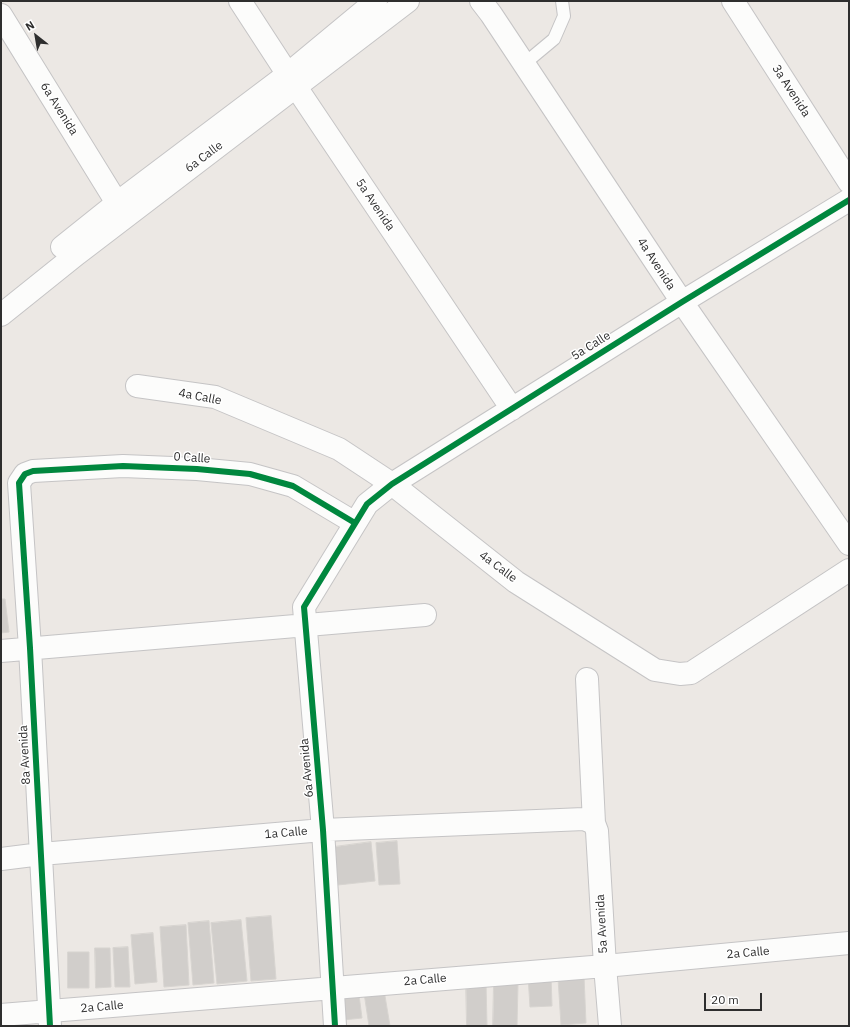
<!DOCTYPE html>
<style>
body{margin:0}
#map{position:relative;width:850px;height:1027px;overflow:hidden;background:#ece8e4;font-family:"IBM Plex Sans",sans-serif}
canvas{display:block}
.frame{position:absolute;inset:0;border:2px solid #2e2e2e;pointer-events:none}
.north{position:absolute;left:16px;top:16px;width:40px;height:40px;-webkit-text-stroke:3px #fff;paint-order:stroke;rotate:329deg;font-size:11px;font-weight:700;line-height:16px;text-align:center;color:#2e2e2e}
.north::after{content:'';display:block;margin:auto;width:14px;height:18px;background:#2e2e2e;clip-path:polygon(50% 0,100% 100%,50% 72%,0 100%)}
.scale{position:absolute;left:704px;top:993px;width:58px;height:18px;box-sizing:border-box;border:2px solid #2e2e2e;border-top:0;padding-left:5px;font-size:12px;line-height:14px;white-space:nowrap;color:#2e2e2e;-webkit-text-stroke:3px #fff;paint-order:stroke}
</style>
<div id="map">
<canvas width="850" height="1027"></canvas>
<div class="frame"></div>
<div class="north">N</div>
<div class="scale">20 m</div>
</div>
<script>
const g = document.querySelector('canvas').getContext('2d');
g.lineJoin = 'round';
function fill(path, color) {
  g.fillStyle = color;
  g.fill(path, 'evenodd');
}
function stroke(path, color, width, dash) {
  g.strokeStyle = color;
  g.lineWidth = width;
  g.lineCap = dash ? 'butt' : 'round';
  g.setLineDash(dash || []);
  g.stroke(path);
}
function write(font, color, halo, rows, align = 'center') {
  g.font = font + ' "IBM Plex Sans",sans-serif';
  g.lineWidth = 3;
  g.setLineDash([]);
  g.textBaseline = 'middle';
  g.strokeStyle = halo;
  g.fillStyle = color;
  for (const [text, x, y, turn = 0] of rows) {
    g.save();
    g.translate(x, y);
    g.rotate((+turn || 0) * Math.PI / 180);
    g.textAlign = isNaN(turn) ? turn : align;
    if (halo) g.strokeText(text, 0, 0);
    g.fillText(text, 0, 0);
    g.restore();
  }
}
const building = new Path2D(`
 M 1,599 L 5,599 L 9,632 L 1,633 Z
 M 397,841 L 400,884 L 379,885 L 376,843 Z
 M 371,842 L 375,881 L 338,885 L 334,847 Z
 M 271,916 L 276,979 L 251,981 L 246,918 Z
 M 241,920 L 247,981 L 217,984 L 211,923 Z
 M 209,921 L 214,983 L 193,985 L 188,923 Z
 M 186,925 L 189,985 L 164,987 L 160,927 Z
 M 153,933 L 157,982 L 135,984 L 131,935 Z
 M 128,947 L 130,987 L 115,987 L 113,948 Z
 M 95,948 L 110,948 L 111,987 L 96,988 Z
 M 68,952 L 89,952 L 89,988 L 68,988 Z
 M 551,975 L 552,1006 L 530,1007 L 528,976 Z
 M 584,976 L 586,1023 L 561,1025 L 558,978 Z
 M 466,982 L 486,982 L 487,1026 L 467,1026 Z
 M 494,983 L 518,984 L 517,1026 L 493,1026 Z
 M 384,990 L 390,1026 L 369,1026 L 364,993 Z
 M 359,995 L 362,1018 L 343,1020 L 341,996 Z`);
fill(building, '#d1cecb');
stroke(building, '#d7d4d0', 1);
const service = new Path2D(`
 M 524,64 L 554,39 L 564,16 L 562,1`);
const minor = new Path2D(`
 M 240,1 L 296,87 L 512,409
 M 481,1 L 491,14 L 682,302 L 849,544
 M 733,1 L 849,182
 M 1,15 L 117,203
 M 137,386 L 215,397 L 339,449 L 392,484 L 516,582 L 655,670 L 680,674 L 691,673 L 849,570
 M 1,651 L 425,615
 M 587,679 L 594,823 L 597,831 L 605,966 L 610,1026
 M 1,859 L 41,854 L 323,830 L 584,819 L 594,823
 M 1,1015 L 605,966 L 849,943
 M 50,1026 L 30,648 L 19,483 L 25,474 L 33,471 L 123,466 L 197,469 L 250,474 L 293,486 L 355,523
 M 335,1026 L 323,830 L 304,607 L 367,504 L 392,484 L 682,302 L 849,200`);
const secondary = new Path2D(`
 M 62,247 L 117,203 L 288,74 L 376,1
 M 1,315 L 77,254 L 408,1`);
stroke(service, '#c5c4c5', 14);
stroke(minor, '#c5c4c5', 24);
stroke(secondary, '#c5c4c5', 24);
stroke(service, '#fcfcfb', 12);
stroke(minor, '#fcfcfb', 22);
stroke(secondary, '#fcfcfb', 22);
stroke(new Path2D(`
 M 50,1026 L 30,648 L 19,483 L 25,474 L 33,471 L 123,466 L 197,469 L 250,474 L 293,486 L 355,523
 M 335,1026 L 323,830 L 304,607 L 367,504 L 392,484 L 682,302 L 849,200`), '#00873e', 6);
write('12px', '#2e2e2e', '#fff', [
 ["3a Avenida",791,91,57],
 ["6a Avenida",59,109,58],
 ["6a Calle",204,157,-37],
 ["5a Avenida",375,205,56],
 ["4a Avenida",656,264,57],
 ["5a Calle",591,346,-32],
 ["4a Calle",200,397,11],
 ["0 Calle",192,458,4],
 ["4a Calle",498,567,37],
 ["8a Avenida",25,755,-93],
 ["6a Avenida",307,768,-95],
 ["1a Calle",286,833,-5],
 ["5a Avenida",602,924,-93],
 ["2a Calle",748,953,-5],
 ["2a Calle",425,980,-5],
 ["2a Calle",102,1007,-5]
]);
</script>
